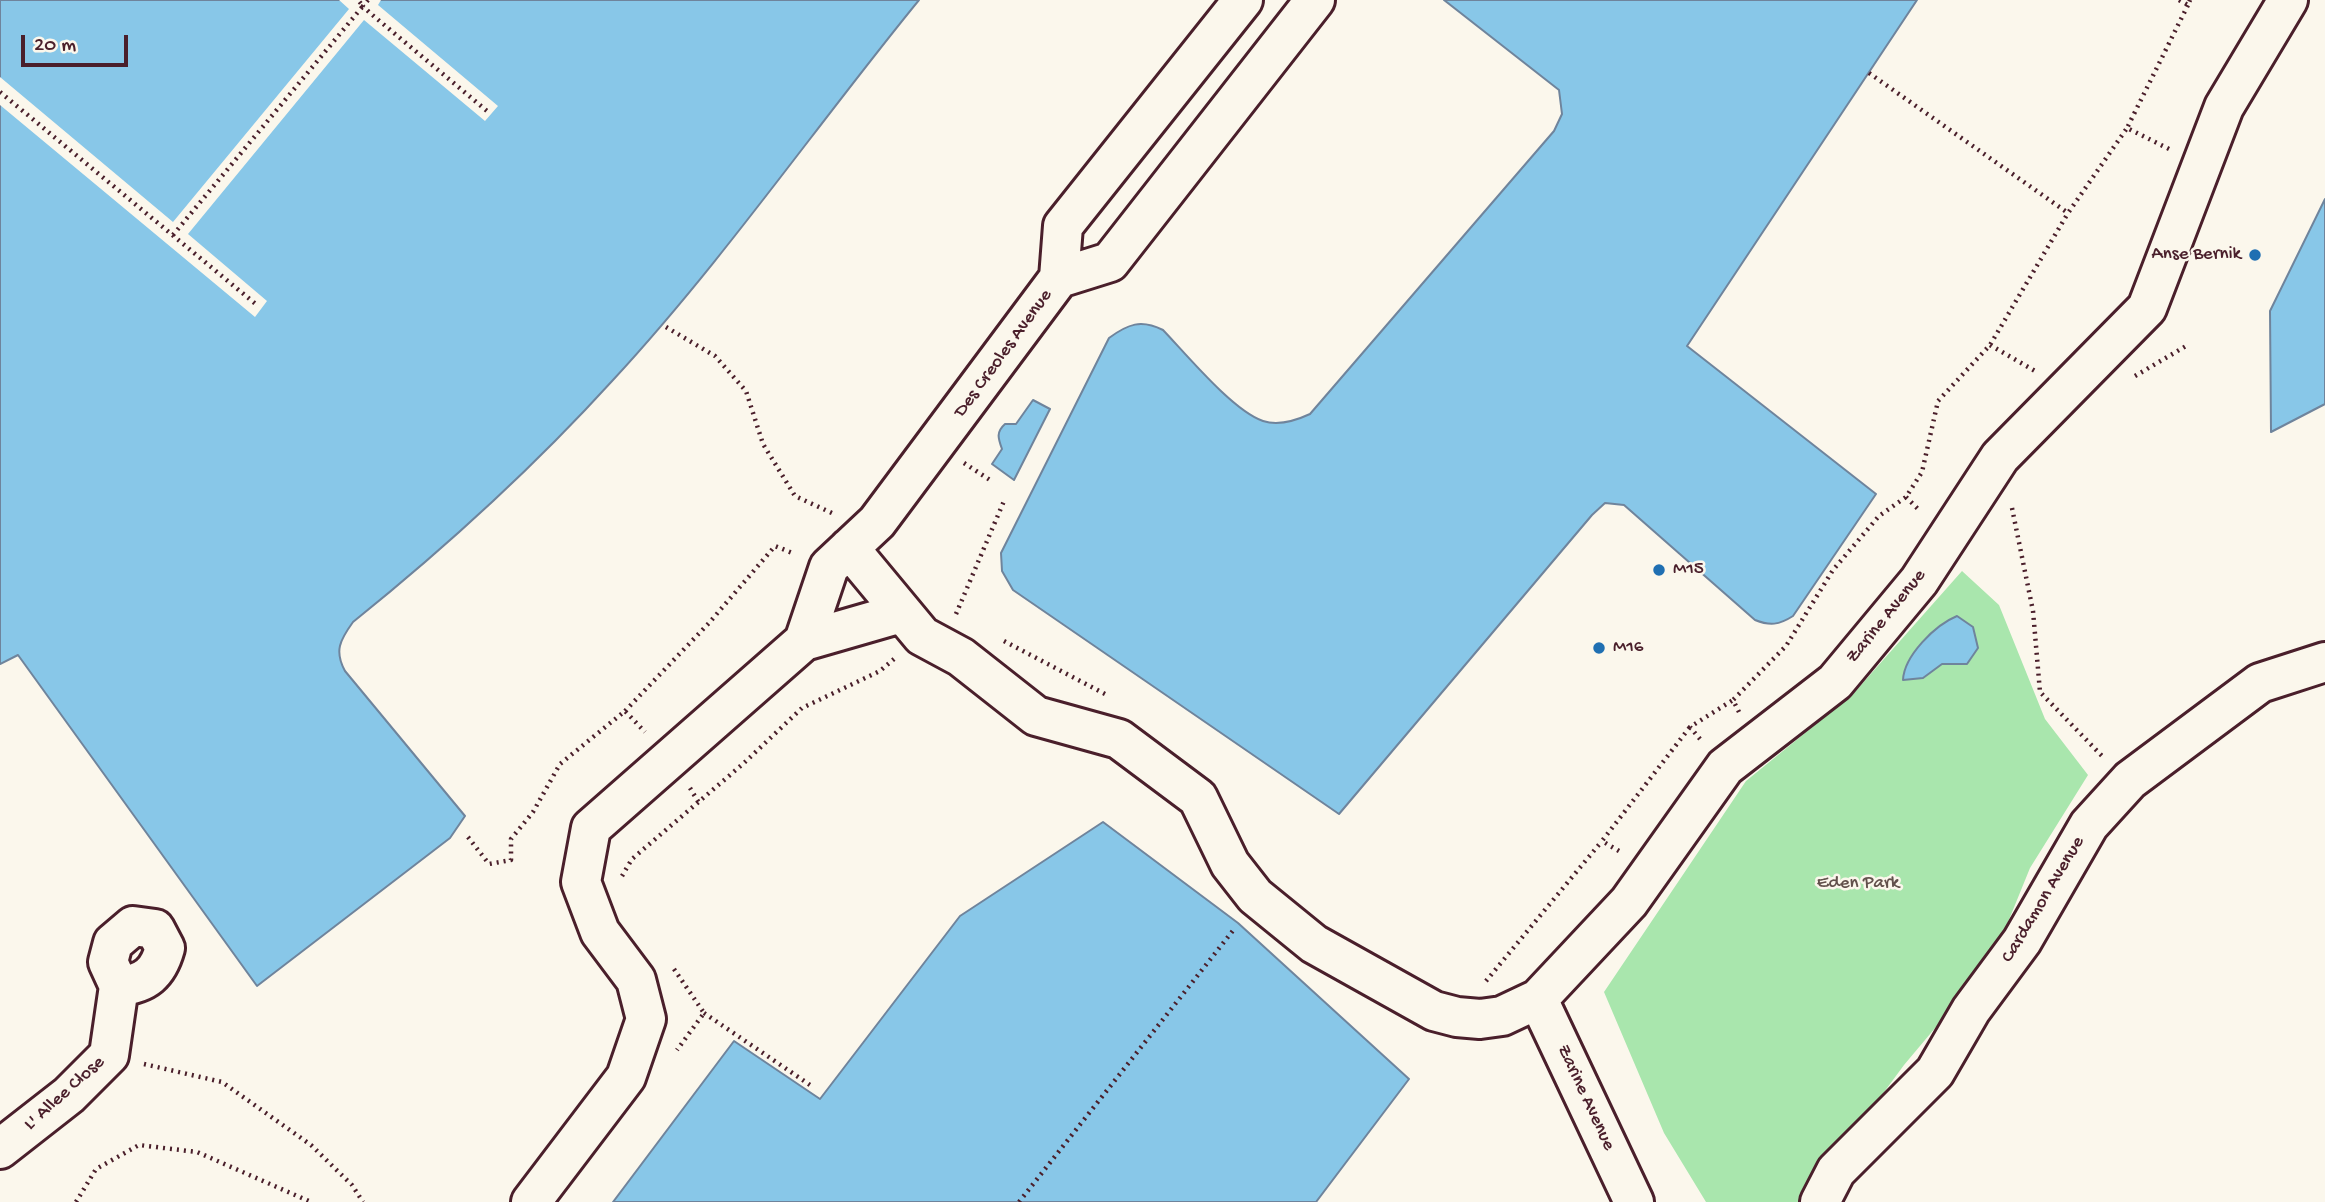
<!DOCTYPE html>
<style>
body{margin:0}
#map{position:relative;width:2325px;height:1202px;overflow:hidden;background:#fbf7ec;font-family:"Gochi Hand",sans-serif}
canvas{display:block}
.scale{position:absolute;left:21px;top:35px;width:107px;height:32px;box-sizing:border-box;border:4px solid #4a1f2b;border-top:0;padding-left:9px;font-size:21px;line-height:24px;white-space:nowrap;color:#4a1f2b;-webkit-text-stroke:5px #fbf7ec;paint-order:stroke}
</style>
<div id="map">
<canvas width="2325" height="1202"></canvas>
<div class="scale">20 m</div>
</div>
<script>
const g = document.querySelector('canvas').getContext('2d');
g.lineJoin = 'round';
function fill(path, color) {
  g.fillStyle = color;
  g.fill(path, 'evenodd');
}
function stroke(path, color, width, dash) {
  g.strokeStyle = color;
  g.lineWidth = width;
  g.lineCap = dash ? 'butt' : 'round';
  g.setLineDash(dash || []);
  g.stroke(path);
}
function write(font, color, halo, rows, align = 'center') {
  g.font = font + ' "Gochi Hand",sans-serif';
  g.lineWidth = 5;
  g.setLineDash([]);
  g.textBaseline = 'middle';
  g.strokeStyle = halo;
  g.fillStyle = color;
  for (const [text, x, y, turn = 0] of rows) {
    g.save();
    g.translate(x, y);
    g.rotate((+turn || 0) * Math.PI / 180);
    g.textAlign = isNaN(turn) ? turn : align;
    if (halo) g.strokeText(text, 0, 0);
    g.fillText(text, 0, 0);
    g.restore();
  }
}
fill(new Path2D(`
 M 1962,571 L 1999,605 L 2045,719 L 2088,775 L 2030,868 L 1993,959 L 1904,1065 L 1803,1202 L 1706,1202 L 1664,1133 L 1604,992 L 1746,781 L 1853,694 Z`), '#a9e6ad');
const water = new Path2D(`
 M 0,0 L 919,0 C 816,126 723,261 613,380 C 533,468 445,548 353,622 C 340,640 334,651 345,671 L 465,816 L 450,838 L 257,986 L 18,655 L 0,664 Z
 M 1444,0 L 1917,0 L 1687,346 L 1876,494 L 1793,616 C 1779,625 1770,626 1755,620 L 1624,505 L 1605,503 L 1592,515 L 1339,814 L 1013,590 L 1002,571 L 1001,553 L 1109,338 C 1128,324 1141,319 1163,330 C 1186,354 1233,411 1263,421 C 1279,426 1295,421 1310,414 L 1554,131 L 1562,114 L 1559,90 Z
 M 2325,199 L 2325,404 L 2271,432 L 2270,311 Z
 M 1033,400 L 1050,409 L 1014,480 L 992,464 L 1002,449 C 998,438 996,432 1005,424 L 1016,424 Z
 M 1957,616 L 1973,627 L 1978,648 L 1967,664 L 1942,664 L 1923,678 L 1903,680 C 1904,656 1935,625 1957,616 Z
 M 1103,822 L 1238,923 L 1409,1079 L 1316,1202 L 613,1202 L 734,1041 L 820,1099 L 960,916 Z`);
fill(water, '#88c7e8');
stroke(water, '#6f849c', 2);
fill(new Path2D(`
 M 339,0 L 381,0 L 378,5 L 498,106 L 485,121 L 364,20 L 188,234 L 267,301 L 255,317 L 0,105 L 0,77 L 173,222 L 349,9 Z`), '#fbf7ec');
const minor = new Path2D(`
 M 1059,278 L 1063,226 L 1243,0
 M 849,548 L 922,636 L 961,657 L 1036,716 L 1119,739 L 1198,798 L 1230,864 L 1255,896 L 1314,944 L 1434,1011 L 1457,1017 L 1480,1019 L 1502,1016 L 1538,999
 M 804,641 L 829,567 L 877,522 L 1059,278 L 1110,262 L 1315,0
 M 0,1149 L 69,1095 L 109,1055 L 119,986 L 108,962 L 113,943 L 133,926 L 155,929 L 165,948 C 158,973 146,984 119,986
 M 531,1202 L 626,1077 L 646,1019 L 636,980 L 600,932 L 581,882 L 591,828 L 804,641 L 901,613
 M 1634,1202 L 1538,999 L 1629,902 L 1725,767 L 1835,682 L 1919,581 L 2000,457 L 2147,308 L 2224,107 L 2288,0
 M 1820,1202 L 1836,1171 L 1935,1072 L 1971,1010 L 2022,941 L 2089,825 L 2130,780 L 2260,683 L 2325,662`);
stroke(minor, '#4a1f2b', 44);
stroke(new Path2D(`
 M 368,0 L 363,6 L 370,13 L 487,111
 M 2179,0 L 2188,5 L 2190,0
 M 1869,73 L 2068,213 L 2127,128
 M 0,92 L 258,306
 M 2169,149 L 2127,128 L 2188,5
 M 173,235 L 363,6 L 358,0
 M 666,327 L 715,356 L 746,391 L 763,444 L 795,496 L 832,513
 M 1990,345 L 2035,371
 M 2135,376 L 2186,346
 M 964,463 L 990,480
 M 1906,497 L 1920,511
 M 2012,508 L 2033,611 L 2040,692 L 2102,756
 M 956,614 L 1004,501
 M 1004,641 L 1105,694
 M 625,711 L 709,623 L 775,546 L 795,554
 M 1739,712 L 1733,700 L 1786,646 L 1833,570 L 1879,516 L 1906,497 L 1922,472 L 1938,401 L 1990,345 L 2068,213
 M 1700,739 L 1690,727 L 1733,700
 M 690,788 L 699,803
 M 468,837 L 489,864 L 511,860 L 511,839 L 533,812 L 560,764 L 625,711 L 645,732
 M 1619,851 L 1602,841 L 1690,727
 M 622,876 L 632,859 L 744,763 L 802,708 L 880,671 L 894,659
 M 674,969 L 704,1013 L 677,1050
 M 1486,981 L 1602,841
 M 704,1013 L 813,1087
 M 144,1064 L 222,1082 L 311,1145 L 352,1185 L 363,1202
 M 76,1202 L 96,1169 L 139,1145 L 197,1152 L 311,1202
 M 1019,1202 L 1235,928`), '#4a1f2b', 4.5, [2, 5]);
stroke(minor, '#fbf7ec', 38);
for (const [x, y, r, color] of [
 [2255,255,7,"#1f6fb2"],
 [1659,570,7,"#1f6fb2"],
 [1599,648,7,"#1f6fb2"]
]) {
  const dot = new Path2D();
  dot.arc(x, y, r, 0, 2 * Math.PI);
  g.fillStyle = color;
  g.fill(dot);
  stroke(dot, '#fbf7ec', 2.5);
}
write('19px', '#4a1f2b', '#fbf7ec', [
 ["Anse Bernik",2241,255,"right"],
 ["M15",1673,570],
 ["M16",1613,648]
], 'left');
write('19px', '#4a1f2b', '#fbf7ec', [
 ["Des Creoles Avenue",1004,354,-54],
 ["Zarine Avenue",1887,617,-51],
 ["Cardamon Avenue",2044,900,-59],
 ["L' Allee Close",65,1094,-42],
 ["Zarine Avenue",1585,1098,65]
]);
write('19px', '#62514c', '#fbf7ec', [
 ["Eden Park",1858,884]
]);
</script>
